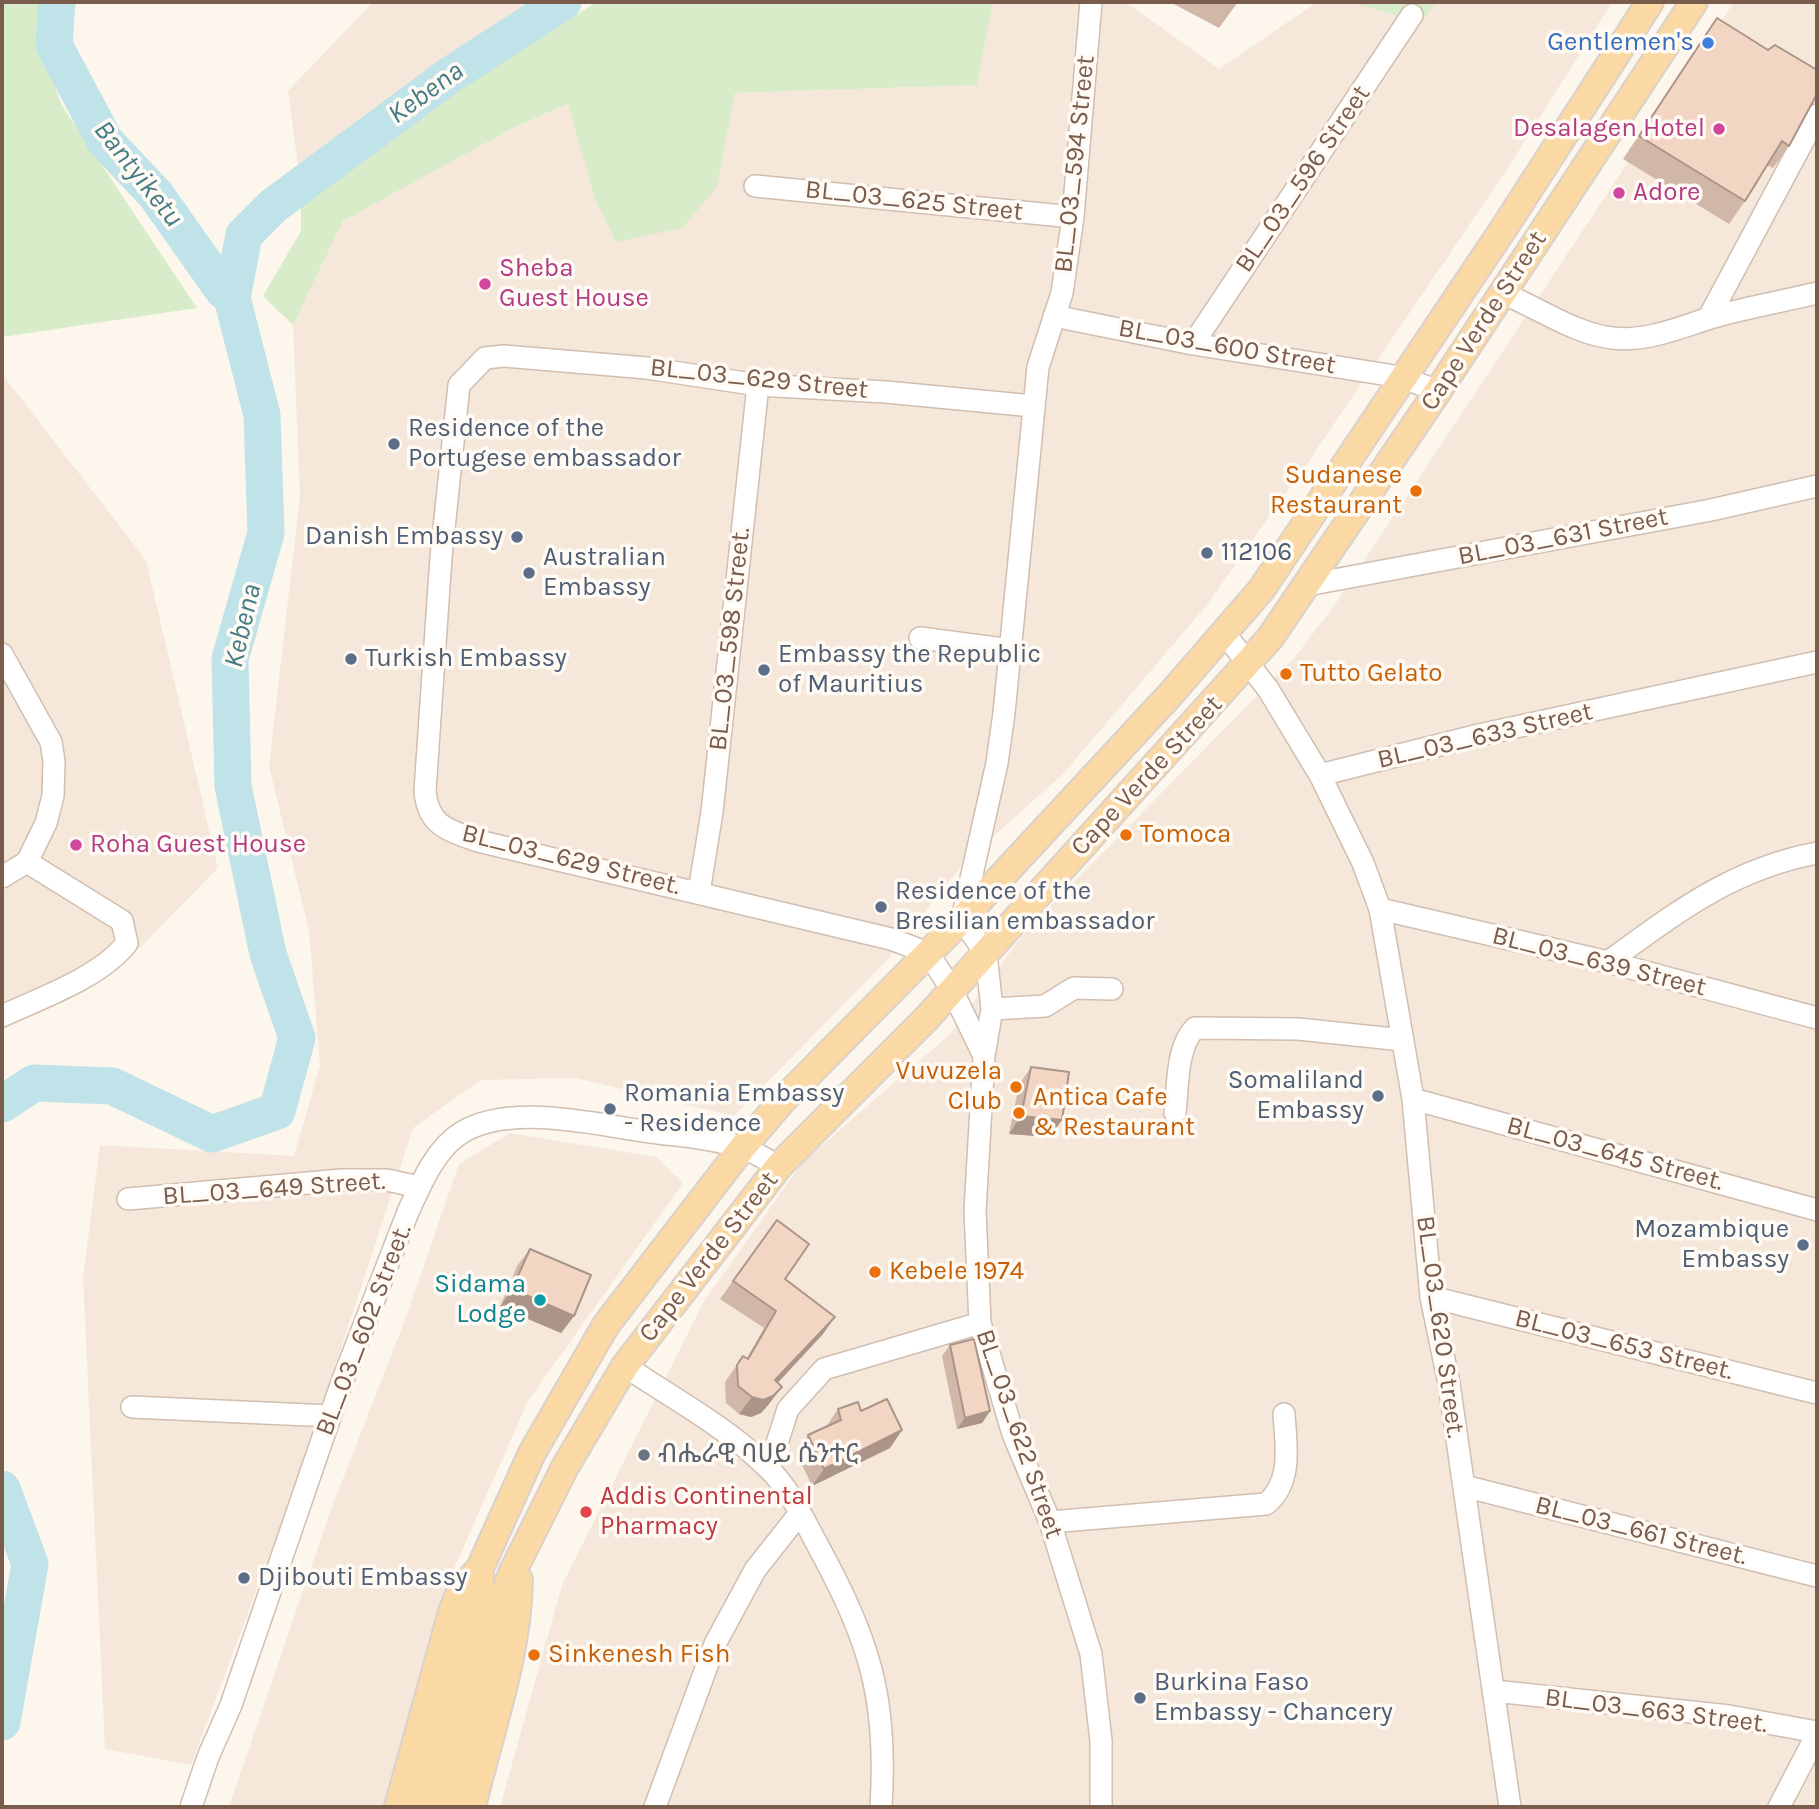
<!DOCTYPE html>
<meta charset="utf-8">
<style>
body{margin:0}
#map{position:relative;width:1819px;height:1809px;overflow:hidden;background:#fdf6ec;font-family:Karla,sans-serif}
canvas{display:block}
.frame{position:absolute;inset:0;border:4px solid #7a5c4d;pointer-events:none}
</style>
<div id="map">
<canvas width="1819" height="1809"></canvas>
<div class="frame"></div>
</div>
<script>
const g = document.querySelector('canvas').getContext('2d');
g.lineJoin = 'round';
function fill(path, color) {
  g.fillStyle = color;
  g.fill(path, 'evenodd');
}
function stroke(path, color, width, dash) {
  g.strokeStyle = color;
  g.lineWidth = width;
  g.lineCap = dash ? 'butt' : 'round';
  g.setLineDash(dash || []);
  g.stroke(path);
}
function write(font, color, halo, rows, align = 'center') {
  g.font = font + ' Karla,"Noto Sans Ethiopic",sans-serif';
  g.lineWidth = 7;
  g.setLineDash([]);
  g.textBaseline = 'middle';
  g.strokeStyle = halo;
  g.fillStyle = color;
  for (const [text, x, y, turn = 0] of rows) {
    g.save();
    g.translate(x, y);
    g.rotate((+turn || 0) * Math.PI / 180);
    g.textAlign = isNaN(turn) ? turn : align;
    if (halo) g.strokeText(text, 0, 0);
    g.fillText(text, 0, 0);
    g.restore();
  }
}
fill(new Path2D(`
 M 373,2 L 531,2 L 298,166 L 288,91 Z
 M 993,2 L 1126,2 L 1219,69 L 1317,2 L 1348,2 L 1422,22 L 1437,2 L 1612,2 L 1508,168 L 1306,465 L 1206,606 L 1063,774 L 964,863 L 888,959 L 734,1116 L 576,1078 L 481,1080 L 413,1128 L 300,1474 L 191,1765 L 105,1749 L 83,1278 L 100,1145 L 294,1156 L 320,1065 L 309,931 L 269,766 L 300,496 L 293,325 L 343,221 L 515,127 L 569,104 L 595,199 L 717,187 L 735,93 L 977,85 Z
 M 1734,2 L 1817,2 L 1817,1807 L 500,1807 L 562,1585 L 704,1301 L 802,1163 L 951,1033 L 1024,933 L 1295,657 L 1336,603 Z
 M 2,374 L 146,560 L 218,868 L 128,960 L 2,1006 Z
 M 510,1133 L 656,1157 L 683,1183 L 528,1401 L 449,1580 L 384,1807 L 229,1807 L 330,1512 L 405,1320 L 459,1164 Z`), '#f5e8da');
fill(new Path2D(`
 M 2,2 L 43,2 L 41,44 L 61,104 L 197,308 L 2,337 Z
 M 597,2 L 993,2 L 977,85 L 735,93 L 717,187 L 682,228 L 616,242 L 595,199 L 568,104 L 515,127 L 343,221 L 293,325 L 263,296 L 301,231 L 301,202 L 420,112 Z
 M 1348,2 L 1437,2 L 1422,22 Z`), '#d8ecc9');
stroke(new Path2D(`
 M 57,2 L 54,45 L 105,141 L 156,195 L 223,290 L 232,298
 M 2,1104 L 34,1083 L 112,1086 L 212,1134 L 277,1111 L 297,1038 L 268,954 L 233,786 L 230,659 L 266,533 L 262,415 L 232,298 L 244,235 L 273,206 L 450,75 L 563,2
 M 2,1489 L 30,1564 L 2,1722`), '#bfe3e8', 37);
const minor = new Path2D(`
 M 1091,2 L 1073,217 L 1062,293 L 1038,367 L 1004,713 L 997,763 L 962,919 L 986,954 L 992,1009 L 984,1056 L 975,1211 L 980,1323 L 1013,1434 L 1050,1522 L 1091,1654 L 1101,1741 L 1101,1807
 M 755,186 L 1073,217
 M 1502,293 C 1537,307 1575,334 1612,338 C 1645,342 1676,329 1707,319 C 1742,308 1781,302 1817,293
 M 1054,316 L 1193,344 L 1401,377 L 1438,391
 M 1708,319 L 1817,115
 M 1193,344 L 1412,15
 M 1307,585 L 1711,510 L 1817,486
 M 1225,634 L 1268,689 L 1320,775 L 1363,863 L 1380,909 L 1413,1099 L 1431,1297 L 1449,1384 L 1510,1807
 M 920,638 L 1011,650
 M 2,654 L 51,742 L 54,761 L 53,796 L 46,823 L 27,862 L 2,877
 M 1320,775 L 1479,735 L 1817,662
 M 699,892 L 712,812 L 758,385
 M 1380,909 L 1608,962 L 1817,1018
 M 1608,962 C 1677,912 1732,869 1817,853
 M 992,1009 L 1045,1006 L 1074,988 L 1112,989
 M 2,1016 C 41,998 101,977 127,943 L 122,921 L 27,862
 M 984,1056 L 952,990 L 928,953 L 891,939 L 478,841 C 448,830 428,826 425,791 L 441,557 L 459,385 L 485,358 L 504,356 L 647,368 L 758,385 L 886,392 L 1033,406
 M 1413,1099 L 1817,1210
 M 1175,1113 C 1178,1087 1176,1047 1195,1028 L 1298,1029 L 1403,1040
 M 128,1199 L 342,1180 L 387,1180 L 419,1187
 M 1431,1297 L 1817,1393
 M 625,1366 C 672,1398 727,1427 768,1468 C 789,1488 803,1518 817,1544 C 869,1640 888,1696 881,1807
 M 132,1407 L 330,1416
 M 769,1468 L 788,1409 L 824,1369 L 980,1323
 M 1464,1486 L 1817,1576
 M 1050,1522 L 1266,1504 C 1293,1482 1286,1445 1284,1414
 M 1494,1691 L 1729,1716 L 1817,1732
 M 191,1807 L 208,1757 L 231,1705 L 342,1382 L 408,1212 C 420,1186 435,1149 461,1133 C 510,1102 597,1125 651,1132 C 680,1136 712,1138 741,1147 C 754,1152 767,1160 779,1166
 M 655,1807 L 715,1644 L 755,1570 L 800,1513
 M 1779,1807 L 1817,1734`);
const major = new Path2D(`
 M 398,1807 L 452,1612 L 461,1589 L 480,1568
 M 421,1807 L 480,1591 L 480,1568 L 532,1453 L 606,1325 L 742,1148 L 782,1101 L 962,919 L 1169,696 L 1261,590 L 1504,228 L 1650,2
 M 445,1807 L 500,1607 L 512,1573 L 565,1467 L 625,1366 L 779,1166 L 926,1019 L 1270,638 L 1438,391 L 1694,2
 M 472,1807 C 489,1734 518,1656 519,1580`);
stroke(minor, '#d1beb0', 24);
stroke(major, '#dad1cd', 30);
stroke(minor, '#fff', 21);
stroke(major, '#fbd9a5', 26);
fill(new Path2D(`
 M 1170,2 L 1238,2 L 1219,28 Z
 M 1717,18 L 1768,50 L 1817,70 L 1817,95 L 1789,146 L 1773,168 L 1767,165 L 1745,201 L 1729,224 L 1623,159 Z
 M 1031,1067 L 1050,1137 L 1009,1134 L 1019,1085 Z
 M 777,1220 L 785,1279 L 823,1334 L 778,1383 L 769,1404 L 761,1413 L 751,1417 L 739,1414 L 726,1403 L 725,1382 L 743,1356 L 747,1358 L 764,1328 L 720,1299 Z
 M 530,1249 L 574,1316 L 561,1333 L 500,1307 L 517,1266 Z
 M 950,1345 L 990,1411 L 982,1423 L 957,1429 L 942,1356 Z
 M 838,1409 L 861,1411 L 902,1430 L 890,1448 L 812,1486 L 796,1452 L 808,1435 L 826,1427 Z`), '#d1b7a8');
fill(new Path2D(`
 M 1021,1116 L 1062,1120 L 1050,1137 L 1009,1134 Z
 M 512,1289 L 574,1316 L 561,1333 L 500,1307 Z
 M 835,1317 L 823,1334 L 763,1398 L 775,1380 Z
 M 782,1387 L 769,1404 L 761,1413 L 751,1417 L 739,1414 L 752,1397 Z
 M 990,1411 L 982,1423 L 957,1429 L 965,1418 Z
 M 902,1430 L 890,1448 L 812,1486 L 824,1469 Z`), '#aa9588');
const building = new Path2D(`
 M 1717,18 L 1768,50 L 1775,45 L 1817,70 L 1817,94 L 1789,146 L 1782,141 L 1745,201 L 1639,136 Z
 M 1031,1067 L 1069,1072 L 1062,1120 L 1021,1116 Z
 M 777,1220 L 809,1244 L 785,1279 L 835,1317 L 775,1380 L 782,1387 L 773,1396 L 763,1400 L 752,1397 L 738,1386 L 737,1365 L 743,1356 L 748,1359 L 776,1311 L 733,1281 Z
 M 530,1249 L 591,1275 L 574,1316 L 512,1289 Z
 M 974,1339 L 990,1411 L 965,1418 L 950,1345 Z
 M 887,1399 L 902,1430 L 824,1469 L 808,1435 L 841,1420 L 838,1409 L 858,1402 L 861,1411 Z`);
fill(building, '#f3d5c3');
stroke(building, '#aa9588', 2);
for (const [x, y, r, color] of [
 [1708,43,7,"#3f7fe0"],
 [1719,129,7,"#d1479c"],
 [1619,193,7,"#d1479c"],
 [485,284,7,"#d1479c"],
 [394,444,7,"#5c6f8a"],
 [1416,491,7,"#e8710a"],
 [517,537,7,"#5c6f8a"],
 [1207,553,7,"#5c6f8a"],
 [529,573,7,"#5c6f8a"],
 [351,659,7,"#5c6f8a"],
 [764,670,7,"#5c6f8a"],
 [1286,674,7,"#e8710a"],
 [1126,835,7,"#e8710a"],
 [76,845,7,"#d1479c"],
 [881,907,7,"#5c6f8a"],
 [1016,1087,7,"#e8710a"],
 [1378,1096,7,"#5c6f8a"],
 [610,1109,7,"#5c6f8a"],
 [1019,1113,7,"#e8710a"],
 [1803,1245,7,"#5c6f8a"],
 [875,1272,7,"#e8710a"],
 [540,1300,7,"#0f9aa8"],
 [644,1455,7,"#6b7280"],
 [586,1512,7,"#e0444e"],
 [244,1578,7,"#5c6f8a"],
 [534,1655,7,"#e8710a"],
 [1140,1698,7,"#5c6f8a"]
]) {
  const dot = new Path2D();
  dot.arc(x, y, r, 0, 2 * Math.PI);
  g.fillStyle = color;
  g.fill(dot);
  stroke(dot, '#fffaf3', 2.5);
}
write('26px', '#366cbe', '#fffaf3', [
 ["Gentlemen's",1694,43]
], 'right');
write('26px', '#b23c85', '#fffaf3', [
 ["Desalagen Hotel",1705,129,"right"],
 ["Adore",1633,193],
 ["Sheba",499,269],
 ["Guest House",499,299],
 ["Roha Guest House",90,845]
], 'left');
write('26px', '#7a5c4d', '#fffaf3', [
 ["BL_03_594 Street",1075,164,-84],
 ["BL_03_596 Street",1303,179,-56],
 ["BL_03_625 Street",914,201,6],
 ["Cape Verde Street",1484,321,-57],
 ["BL_03_600 Street",1227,347,10],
 ["BL_03_629 Street",759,379,6],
 ["BL_03_631 Street",1563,537,-11],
 ["BL_03_598 Street.",730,639,-84],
 ["BL_03_633 Street",1485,736,-13],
 ["Cape Verde Street",1147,776,-47],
 ["BL_03_629 Street.",571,860,14],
 ["BL_03_639 Street",1599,962,14],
 ["BL_03_645 Street.",1615,1154,15],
 ["BL_03_649 Street.",274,1189,-4],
 ["Cape Verde Street",709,1257,-52],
 ["BL_03_620 Street.",1440,1327,82],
 ["BL_03_602 Street.",364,1330,-69],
 ["BL_03_653 Street.",1624,1345,14],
 ["BL_03_622 Street",1019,1434,71],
 ["BL_03_661 Street.",1641,1531,14],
 ["BL_03_663 Street.",1656,1711,7]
]);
write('26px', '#4e5e75', '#fffaf3', [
 ["Residence of the",408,429],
 ["Portugese embassador",408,459],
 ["Danish Embassy",503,537,"right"],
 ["112106",1221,553],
 ["Australian",543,558],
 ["Embassy",543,588],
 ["Embassy the Republic",778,655],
 ["of Mauritius",778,685],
 ["Turkish Embassy",365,659],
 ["Residence of the",895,892],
 ["Bresilian embassador",895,922],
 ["Somaliland",1364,1081,"right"],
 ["Embassy",1364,1111,"right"],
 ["Romania Embassy",624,1094],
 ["- Residence",624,1124],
 ["Mozambique",1789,1230,"right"],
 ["Embassy",1789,1260,"right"],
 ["Djibouti Embassy",258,1578],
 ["Burkina Faso",1154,1683],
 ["Embassy - Chancery",1154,1713]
], 'left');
write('26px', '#c56008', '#fffaf3', [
 ["Sudanese",1402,476,"right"],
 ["Restaurant",1402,506,"right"],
 ["Tutto Gelato",1300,674],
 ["Tomoca",1140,835],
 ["Vuvuzela",1002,1072,"right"],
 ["Club",1002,1102,"right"],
 ["Antica Cafe",1033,1098],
 ["& Restaurant",1033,1128],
 ["Kebele 1974",889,1272],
 ["Sinkenesh Fish",548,1655]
], 'left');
write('26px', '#0d838f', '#fffaf3', [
 ["Sidama",526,1285],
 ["Lodge",526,1315]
], 'right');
write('26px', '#5b616d', '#fffaf3', [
 ["ብሔራዊ ባሀይ ሴንተር",658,1455]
], 'left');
write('26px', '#be3a42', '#fffaf3', [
 ["Addis Continental",600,1497],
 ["Pharmacy",600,1527]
], 'left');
write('italic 28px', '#437c86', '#fffaf3', [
 ["Kebena",426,93,-36],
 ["Bantyiketu",138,174,52],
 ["Kebena",243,626,-77]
]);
</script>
